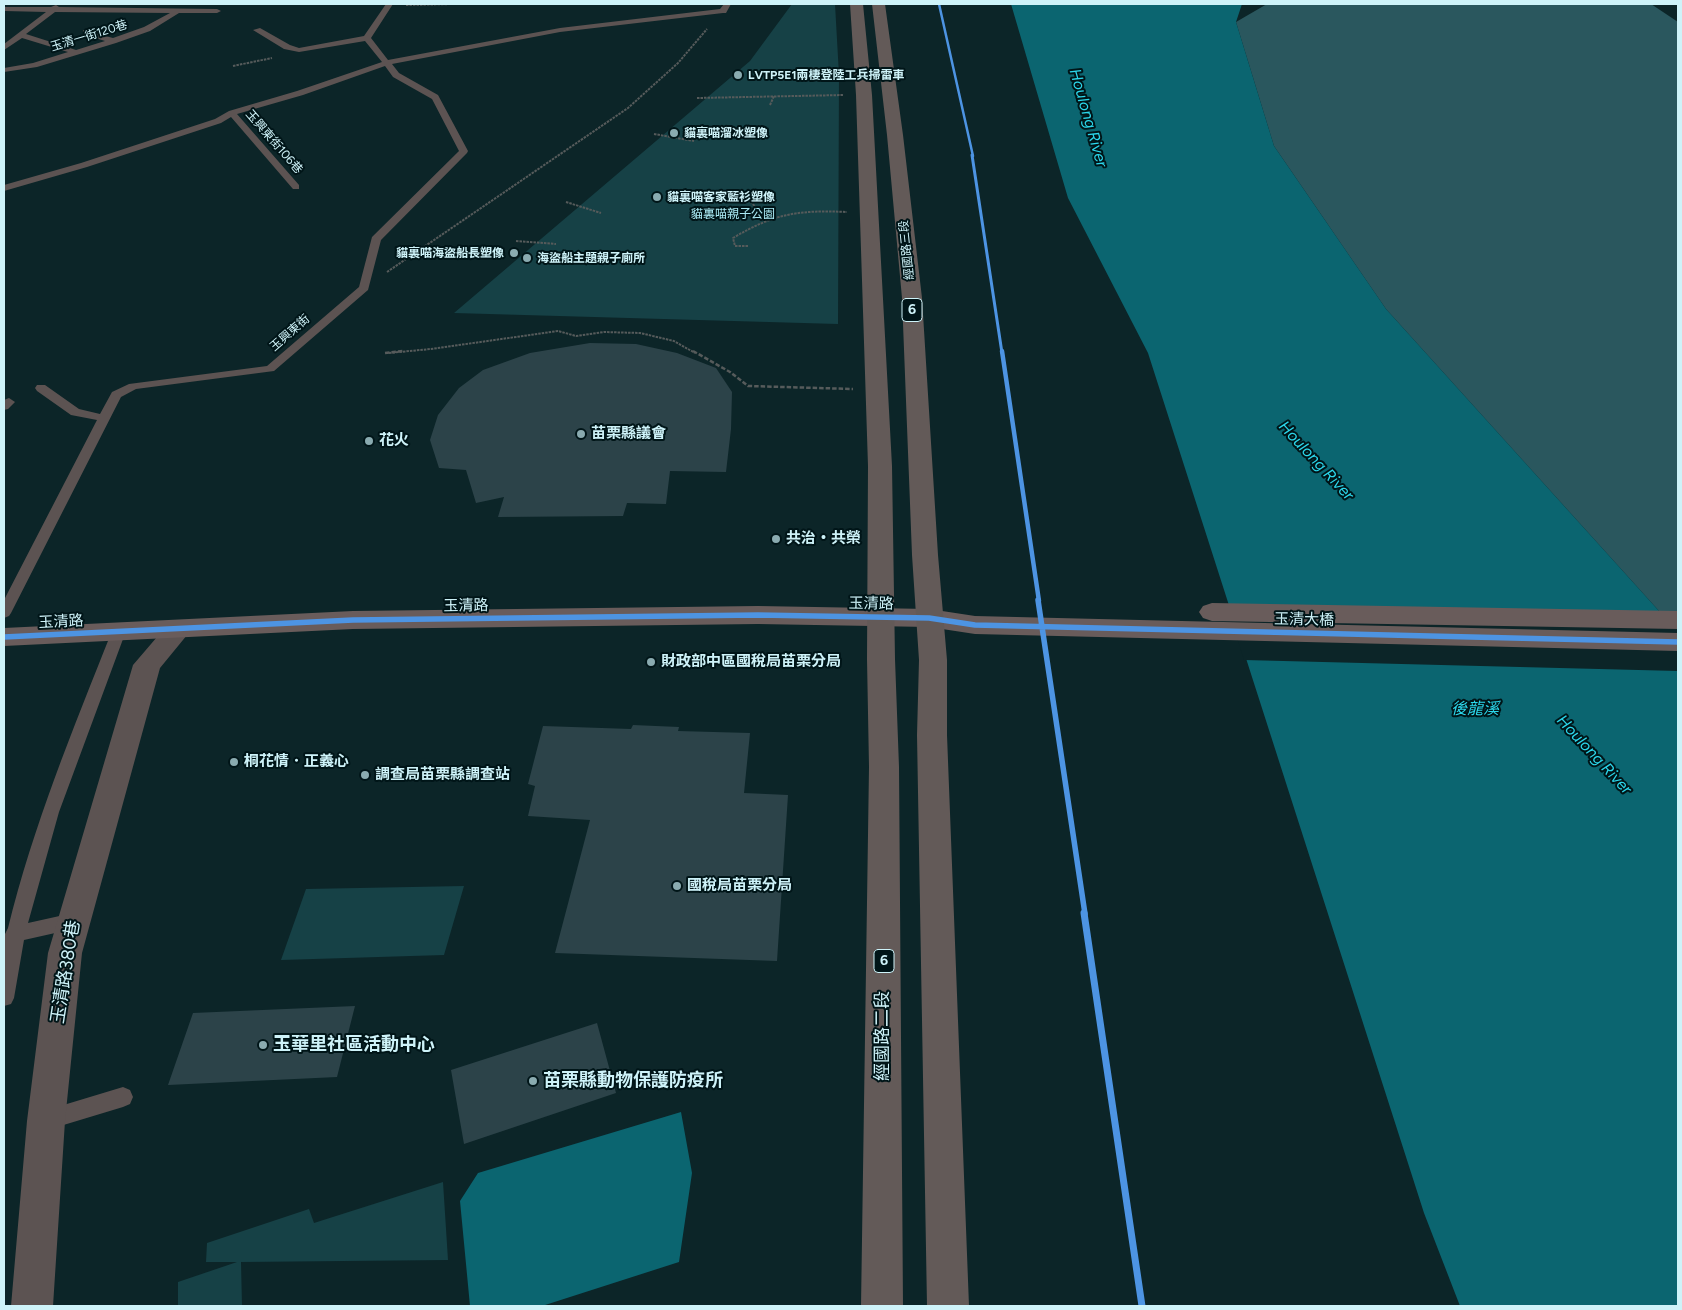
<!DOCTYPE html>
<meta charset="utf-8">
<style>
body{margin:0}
#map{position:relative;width:1682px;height:1310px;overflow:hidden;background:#0c2528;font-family:Figtree,sans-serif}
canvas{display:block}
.frame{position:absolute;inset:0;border:5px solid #cef3f9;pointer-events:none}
</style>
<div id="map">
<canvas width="1682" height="1310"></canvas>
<div class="frame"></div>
</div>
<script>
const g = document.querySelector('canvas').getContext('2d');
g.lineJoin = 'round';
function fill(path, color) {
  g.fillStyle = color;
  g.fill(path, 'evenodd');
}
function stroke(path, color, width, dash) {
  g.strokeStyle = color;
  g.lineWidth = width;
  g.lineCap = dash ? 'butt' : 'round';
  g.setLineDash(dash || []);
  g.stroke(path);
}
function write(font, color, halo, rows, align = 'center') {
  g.font = font + ' Figtree,"Noto Sans TC",sans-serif';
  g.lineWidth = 4;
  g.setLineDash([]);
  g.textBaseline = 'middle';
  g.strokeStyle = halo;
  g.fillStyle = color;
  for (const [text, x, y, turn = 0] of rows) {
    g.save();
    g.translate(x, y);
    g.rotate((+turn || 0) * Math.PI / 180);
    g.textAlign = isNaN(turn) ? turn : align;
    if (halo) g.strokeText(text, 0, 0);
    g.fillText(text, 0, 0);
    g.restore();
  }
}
fill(new Path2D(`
 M 792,4 L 835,4 L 839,75 L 838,324 L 454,313 L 750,61 Z
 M 464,886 L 444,955 L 281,960 L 306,889 Z
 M 443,1182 L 448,1260 L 241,1262 L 242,1306 L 178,1306 L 178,1282 L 237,1262 L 206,1262 L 207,1243 L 309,1209 L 314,1223 Z`), '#164146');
fill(new Path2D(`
 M 1267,4 L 1651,4 L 1678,22 L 1678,632 L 1386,309 L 1274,146 L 1236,22 Z`), '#2a575e');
fill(new Path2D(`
 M 1011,4 L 1242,4 L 1236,22 L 1274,146 L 1386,309 L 1678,632 L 1678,1306 L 1460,1306 L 1424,1213 L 1148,353 L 1068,198 Z
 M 681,1112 L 692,1173 L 679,1262 L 542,1306 L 470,1306 L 460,1201 L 478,1173 Z`), '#0b6570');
fill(new Path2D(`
 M 1227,606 L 1666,615 L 1678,628 L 1678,671 L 1244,660 Z`), '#0c2528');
fill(new Path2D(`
 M 590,343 L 636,344 L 677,353 L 716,368 L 732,392 L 731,429 L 726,472 L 670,471 L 666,504 L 627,503 L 623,516 L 498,517 L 504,497 L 476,503 L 466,470 L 439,468 L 430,440 L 438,415 L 459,388 L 483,370 L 530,353 Z
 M 633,725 L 679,727 L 678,731 L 750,733 L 744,793 L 788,795 L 777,961 L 555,953 L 590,820 L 528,816 L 535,786 L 528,784 L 543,726 L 631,729 Z
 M 355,1006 L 337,1077 L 168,1085 L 193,1013 Z
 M 597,1023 L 616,1093 L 464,1144 L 451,1070 Z`), '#2c4349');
stroke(new Path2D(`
 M 406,5 L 454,4
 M 233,66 L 272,58
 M 697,98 L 844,95
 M 770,105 L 774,96
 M 654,134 L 694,141
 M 748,199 L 767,219
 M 566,202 L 601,213
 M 516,241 L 556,244
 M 748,246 L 735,246 L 733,238 C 775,213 799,210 847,212
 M 387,272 L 628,108 L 678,63 L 707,29
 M 389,353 L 431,349 L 558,331 L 576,336 L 604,332 L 640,333 L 674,341 L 695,353`), '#565b5b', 2, [2.5, 1]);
stroke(new Path2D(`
 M 693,351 L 730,372 L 748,386 L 853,389
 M 385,353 L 403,351`), '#565b5b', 2.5, [4.5, 2]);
fill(new Path2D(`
 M 386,4 L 393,4 L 371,38 L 388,60 L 560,28 L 720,9 L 724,4 L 731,4 L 726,13 L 723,13 L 560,32 L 392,64 L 399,73 L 438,95 L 468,151 L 467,153 L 381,240 L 368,290 L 274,371 L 136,389 L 121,397 L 11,613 L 9,616 L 4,618 L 4,600 L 97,420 L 71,415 L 37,391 L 35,388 L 37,385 L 45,385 L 79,409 L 100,414 L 112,392 L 129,384 L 267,366 L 359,287 L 372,237 L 459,151 L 432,99 L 393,77 L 385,66 L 303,95 L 237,114 L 299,185 L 299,189 L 293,189 L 231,117 L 221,123 L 87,167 L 4,191 L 4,185 L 81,163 L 215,119 L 229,111 L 297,91 L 382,62 L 365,41 L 299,52 L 284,49 L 253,30 L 260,28 L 290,45 L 299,48 L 364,36 Z
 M 56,5 L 59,7 L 217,9 L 221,11 L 217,13 L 179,13 L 150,31 L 116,43 L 37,67 L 4,72 L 4,68 L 33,63 L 68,52 L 22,38 L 4,50 L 4,44 L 46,12 L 4,11 L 4,7 L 51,7 ZM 55,12 L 170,13 L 144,27 L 113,38 L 83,30 L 83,34 L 105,41 L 76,50 L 26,34 Z
 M 9,398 L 15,402 L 8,409 L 4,410 L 4,400 Z
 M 119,626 L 124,627 L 126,631 L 59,812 L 28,923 L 73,913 L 79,916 L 82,921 L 79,926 L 73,929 L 24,940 L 14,998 L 11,1004 L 4,1006 L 5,934 L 8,928 C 33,826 73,729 112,631 L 114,627 Z
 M 123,1087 L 130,1090 L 133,1097 L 130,1104 L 123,1107 L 47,1130 L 40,1127 L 37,1120 L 40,1113 L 47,1110 Z`), '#5c5352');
fill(new Path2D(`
 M 179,620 L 189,623 L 192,629 L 160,668 L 82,953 L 65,1121 L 53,1306 L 11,1306 L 27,1121 L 48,953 L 133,665 L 169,623 Z`), '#5c5352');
fill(new Path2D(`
 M 1212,603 L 1678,611 L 1678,629 L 1212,621 L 1203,618 L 1199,612 L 1203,606 Z
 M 758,606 L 929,609 L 975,616 L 1678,633 L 1678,651 L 975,634 L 929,627 L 758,624 L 353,629 L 4,646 L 4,628 L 353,611 Z`), '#695c5b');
fill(new Path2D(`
 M 850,4 L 863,4 L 872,95 L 892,466 L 895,659 L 899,767 L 903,1306 L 861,1306 L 869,767 L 867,659 L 868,466 L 856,95 Z
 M 872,4 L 885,4 L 903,135 L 922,298 L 938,555 L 947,660 L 947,735 L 969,1306 L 927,1306 L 917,735 L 919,660 L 912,555 L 902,298 L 887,135 Z`), '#635a58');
stroke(new Path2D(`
 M 939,4 L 973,156`), '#4d94e3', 2.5);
stroke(new Path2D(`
 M 972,155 L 1002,353`), '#4d94e3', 3);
stroke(new Path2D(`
 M 1002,351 L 1039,601`), '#4d94e3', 4.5);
stroke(new Path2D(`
 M 1038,600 L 1085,914
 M 4,637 L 353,620 L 758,615 L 929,618 L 975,625 L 1678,642`), '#4d94e3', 5.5);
stroke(new Path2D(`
 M 1084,913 L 1142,1306`), '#4d94e3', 7);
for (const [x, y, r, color] of [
 [738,75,5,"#8aabb0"],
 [674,133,5,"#8aabb0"],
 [657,197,5,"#8aabb0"],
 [514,253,5,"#8aabb0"],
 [527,258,5,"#8aabb0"],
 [581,434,5,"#8aabb0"],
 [369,441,5,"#8aabb0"],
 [776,539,5,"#8aabb0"],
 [651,662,5,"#8aabb0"],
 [234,762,5,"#8aabb0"],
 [365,775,5,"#8aabb0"],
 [677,886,5,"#8aabb0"],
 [263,1045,5,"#8aabb0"],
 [533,1081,5,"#8aabb0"]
]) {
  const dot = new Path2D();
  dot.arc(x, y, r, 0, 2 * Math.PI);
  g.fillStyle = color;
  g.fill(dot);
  stroke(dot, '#001518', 2);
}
write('12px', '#cef3f9', '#001518', [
 ["玉清一街120巷",89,36,-17],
 ["玉興東街106巷",274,142,49],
 ["經國路三段",907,250,-96],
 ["玉興東街",290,333,-41]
]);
write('bold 12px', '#cef3f9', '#001518', [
 ["LVTP5E1兩棲登陸工兵掃雷車",748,75],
 ["貓裏喵溜冰塑像",684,133],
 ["貓裏喵客家藍衫塑像",667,197],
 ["貓裏喵海盜船長塑像",504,253,"right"],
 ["海盜船主題親子廁所",537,258]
], 'left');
write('12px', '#aaebf5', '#001518', [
 ["貓裏喵親子公園",733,214]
]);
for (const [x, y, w] of [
 [912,310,20],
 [884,961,20]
]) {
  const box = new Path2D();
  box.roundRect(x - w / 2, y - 11.5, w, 23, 4);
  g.fillStyle = '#001518';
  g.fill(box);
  stroke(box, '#cef3f9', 1);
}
write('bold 14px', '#cef3f9', null, [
 ["6",912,310],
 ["6",884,961]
]);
write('bold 15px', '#cef3f9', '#001518', [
 ["苗栗縣議會",591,434],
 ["花火",379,441],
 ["共治‧共榮",786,539],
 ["財政部中區國稅局苗栗分局",661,662],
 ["桐花情．正義心",244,762],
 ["調查局苗栗縣調查站",375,775],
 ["國稅局苗栗分局",687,886]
], 'left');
write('15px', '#cef3f9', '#001518', [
 ["玉清路",871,604,1],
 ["玉清路",466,606,-1],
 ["玉清大橋",1304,620,1],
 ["玉清路",61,622,-3]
]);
write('italic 16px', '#2bd7eb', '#001518', [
 ["Houlong River",1088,118,74],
 ["Houlong River",1316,461,47],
 ["後龍溪",1475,709],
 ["Houlong River",1594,755,47]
]);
write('18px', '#cef3f9', '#001518', [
 ["玉清路380巷",66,972,-81],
 ["經國路二段",883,1036,-90]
]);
write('bold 18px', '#cef3f9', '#001518', [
 ["玉華里社區活動中心",273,1045],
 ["苗栗縣動物保護防疫所",543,1081]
], 'left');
</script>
